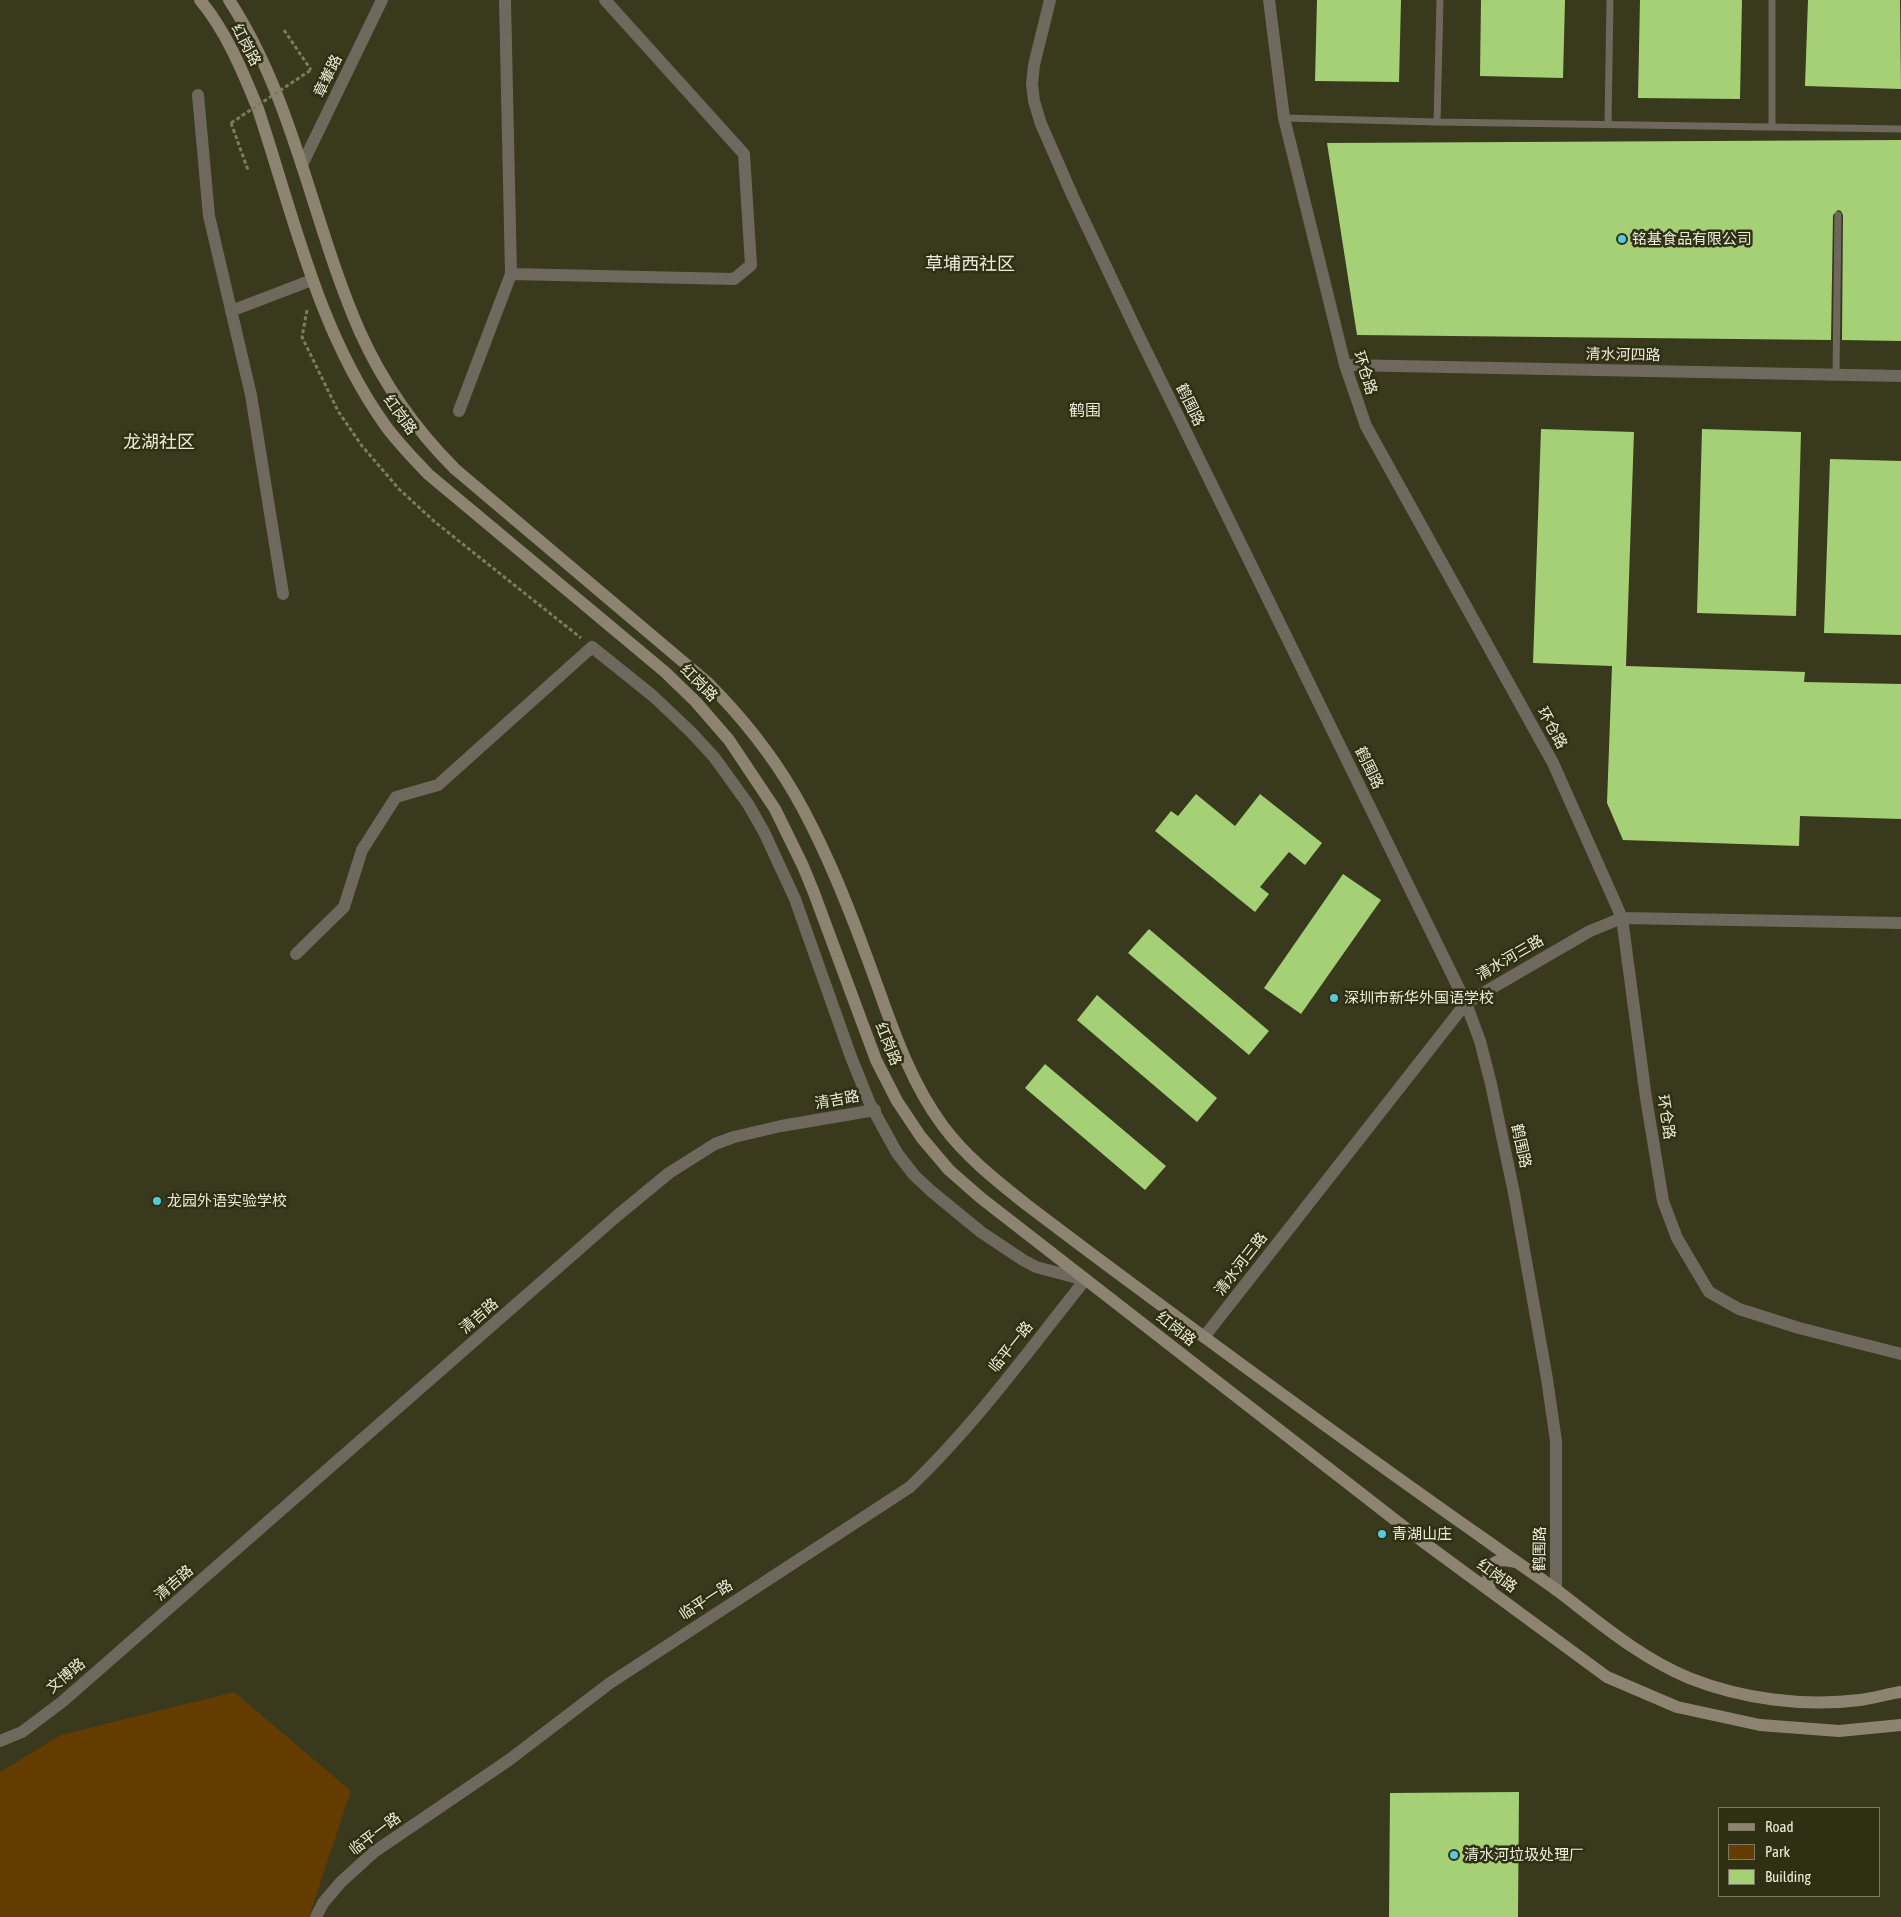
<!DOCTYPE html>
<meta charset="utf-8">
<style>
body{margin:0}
#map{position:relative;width:1901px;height:1917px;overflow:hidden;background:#39391d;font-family:"Asap Condensed",sans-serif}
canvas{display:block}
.legend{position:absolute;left:1718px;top:1807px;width:162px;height:90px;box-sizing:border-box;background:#2f2f13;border:1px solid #7b7b63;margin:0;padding:6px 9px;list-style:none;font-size:15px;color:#ececdb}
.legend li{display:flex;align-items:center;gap:10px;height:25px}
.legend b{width:25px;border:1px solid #7b7b63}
</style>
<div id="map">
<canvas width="1901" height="1917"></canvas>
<ul class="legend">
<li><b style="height:6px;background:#8c8470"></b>Road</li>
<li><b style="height:14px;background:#643c00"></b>Park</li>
<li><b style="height:14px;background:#a5d076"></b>Building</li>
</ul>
</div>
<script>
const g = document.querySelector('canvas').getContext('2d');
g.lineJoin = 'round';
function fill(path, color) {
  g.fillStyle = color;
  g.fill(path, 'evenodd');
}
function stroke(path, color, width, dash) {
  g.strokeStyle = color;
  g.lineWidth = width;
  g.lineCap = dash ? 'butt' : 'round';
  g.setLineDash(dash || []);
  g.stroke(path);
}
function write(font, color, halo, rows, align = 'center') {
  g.font = font + ' "Asap Condensed","Noto Sans SC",sans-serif';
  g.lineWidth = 5;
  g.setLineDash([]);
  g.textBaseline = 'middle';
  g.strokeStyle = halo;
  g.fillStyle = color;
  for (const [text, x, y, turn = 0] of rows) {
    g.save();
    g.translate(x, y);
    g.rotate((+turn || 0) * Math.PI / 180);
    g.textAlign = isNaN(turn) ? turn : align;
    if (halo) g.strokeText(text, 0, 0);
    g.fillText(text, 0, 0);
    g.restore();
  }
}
fill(new Path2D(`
 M 234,1692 L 351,1791 L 309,1917 L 0,1917 L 0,1772 L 61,1735 Z`), '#643c00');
fill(new Path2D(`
 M 1317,0 L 1401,0 L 1399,82 L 1315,81 Z
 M 1481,0 L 1565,0 L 1563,78 L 1480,76 Z
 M 1640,0 L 1742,0 L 1740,99 L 1638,98 Z
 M 1808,0 L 1900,0 L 1901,89 L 1805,86 Z
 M 1901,140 L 1901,341 L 1842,340 L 1843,215 L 1841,211 L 1838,210 L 1833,215 L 1831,340 L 1357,335 L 1327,143 Z
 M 1541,429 L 1634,432 L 1626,666 L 1805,672 L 1804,682 L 1901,684 L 1901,819 L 1800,816 L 1799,846 L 1623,840 L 1607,803 L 1612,666 L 1533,663 Z
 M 1702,429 L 1801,432 L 1796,616 L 1697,613 Z
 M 1830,459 L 1901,461 L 1901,635 L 1824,633 Z
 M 1196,794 L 1235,826 L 1260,794 L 1322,843 L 1305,865 L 1289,852 L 1260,887 L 1269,894 L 1255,912 L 1155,831 L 1171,811 L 1178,816 Z
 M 1343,874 L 1381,900 L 1301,1014 L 1264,988 Z
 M 1149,929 L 1269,1031 L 1249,1055 L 1128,953 Z
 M 1097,995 L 1217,1098 L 1197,1122 L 1077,1020 Z
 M 1045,1064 L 1166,1166 L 1145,1190 L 1025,1088 Z
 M 1519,1792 L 1518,1917 L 1389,1917 L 1390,1793 Z`), '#a5d076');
stroke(new Path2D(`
 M 284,30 L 311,70
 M 231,123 L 248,170
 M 307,310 L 302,337 L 338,411 L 362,446 L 399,489 L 435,522 L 581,638`), '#7b7b63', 3, [4, 2.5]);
stroke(new Path2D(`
 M 1284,118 L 1437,122 L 1901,129
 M 1437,122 L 1440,0
 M 1608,125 L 1610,0
 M 1772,127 L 1772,0
 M 1836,375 L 1838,215`), '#6e695c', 7);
stroke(new Path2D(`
 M 1050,0 L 1034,65 L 1032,84 L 1034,101 L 1041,124 L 1073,197 L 1138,334 L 1466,1003 L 1480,1041 L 1491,1084 L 1514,1193 L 1547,1379 L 1556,1441 L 1556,1590
 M 1269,0 L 1284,118 L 1345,365 L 1366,426 L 1553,763 L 1622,918 L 1646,1098 L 1663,1201 L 1677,1238 L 1709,1292 L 1739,1309 L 1799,1328 L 1901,1354
 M 198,95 L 209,216 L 251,395 L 283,594
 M 302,165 L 382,0
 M 511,274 L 734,279 L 751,265 L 744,154 L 605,0
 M 231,311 L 312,280
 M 1345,365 L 1901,376
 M 459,411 L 511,274 L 505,0
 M 296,954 L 344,907 L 362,850 L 396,797 L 438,785 L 592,647 L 653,696 L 691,732 L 714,757 L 748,804 L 764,832 L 795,899 L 851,1057 L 870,1104 L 897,1153 L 914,1175 L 931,1191 L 981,1232 L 1023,1260 L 1036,1267 L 1085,1280 C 1029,1350 975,1425 910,1487 L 610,1683 L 509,1760 L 374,1852 L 341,1882 L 323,1903 L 316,1917
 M 1204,1337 L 1466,1003 L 1590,931 L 1622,918 L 1901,923`), '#6e695c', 12);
stroke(new Path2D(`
 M 0,1741 L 22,1732 L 62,1702 L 618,1215 L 669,1173 L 715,1144 L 734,1137 L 781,1126 L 875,1110`), '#6e695c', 12);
stroke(new Path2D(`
 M 200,0 C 226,31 243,72 258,109 C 294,217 318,331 385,425 C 398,443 413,458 428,474 L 665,672 L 696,702 L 729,740 L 775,809 L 803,866 L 814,893 L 876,1060 L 897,1101 L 921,1137 L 949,1170 L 981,1198 L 1426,1544 L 1607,1677 L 1677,1707 L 1760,1725 L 1839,1731 L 1901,1725
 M 229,0 C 295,101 312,223 360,332 C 383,383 415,429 455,469 L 707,682 C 740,715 770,752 794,793 C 823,843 845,898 865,952 C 887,1010 905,1075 943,1126 C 966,1157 997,1181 1027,1205 C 1060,1230 1093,1255 1127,1280 C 1247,1369 1367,1457 1490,1543 C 1512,1559 1536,1575 1558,1591 C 1600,1623 1639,1657 1689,1678 C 1742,1699 1803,1707 1860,1700 C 1874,1698 1888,1694 1901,1692
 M 1490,1590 C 1485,1569 1491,1555 1515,1562`), '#8c8470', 12);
stroke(new Path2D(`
 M 231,123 L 311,70`), '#7b7b63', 3, [4, 2.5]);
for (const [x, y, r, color] of [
 [1622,239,5,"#55cade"],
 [1334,998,5,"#55cade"],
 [157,1201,5,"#55cade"],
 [1382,1534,5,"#55cade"],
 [1454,1855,5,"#55cade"]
]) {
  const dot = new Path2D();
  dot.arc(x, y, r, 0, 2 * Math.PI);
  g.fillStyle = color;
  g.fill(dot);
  stroke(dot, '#2f2f13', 2);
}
write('15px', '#ececdb', '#2f2f13', [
 ["红岗路",246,45,62],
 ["章輋路",328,76,-64],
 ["清水河四路",1623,355,1],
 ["环仓路",1365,373,72],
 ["鹤围路",1190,405,64],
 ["红岗路",400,415,54],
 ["红岗路",699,683,45],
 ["环仓路",1552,728,61],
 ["鹤围路",1369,768,64],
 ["清水河三路",1510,958,-30],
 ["红岗路",888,1044,68],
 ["清吉路",837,1100,-10],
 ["环仓路",1666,1117,81],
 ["鹤围路",1521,1146,78],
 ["清水河三路",1241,1264,-52],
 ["清吉路",479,1316,-41],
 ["红岗路",1176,1329,38],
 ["临平一路",1011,1347,-51],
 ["鹤围路",1540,1549,-89],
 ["红岗路",1497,1576,36],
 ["清吉路",174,1583,-41],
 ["临平一路",706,1600,-33],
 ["文博路",66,1676,-40],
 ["临平一路",375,1834,-37]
]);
write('15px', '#ececdb', '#2f2f13', [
 ["铭基食品有限公司",1632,239],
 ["深圳市新华外国语学校",1344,998],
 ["龙园外语实验学校",167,1201],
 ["青湖山庄",1392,1534],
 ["清水河垃圾处理厂",1464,1855]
], 'left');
write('16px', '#ececdb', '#2f2f13', [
 ["鹤围",1085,411]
]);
write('18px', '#ececdb', '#2f2f13', [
 ["草埔西社区",970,264],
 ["龙湖社区",159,442]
]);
</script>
